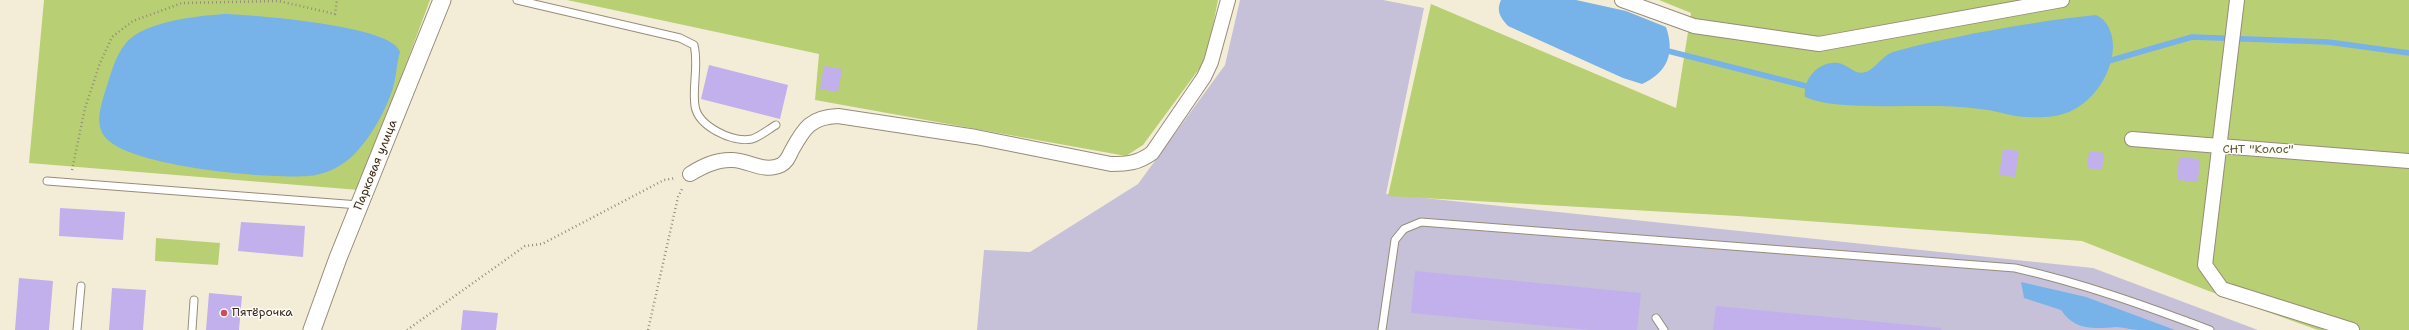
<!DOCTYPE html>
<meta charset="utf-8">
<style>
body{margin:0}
canvas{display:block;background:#f3edd7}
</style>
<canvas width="2409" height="330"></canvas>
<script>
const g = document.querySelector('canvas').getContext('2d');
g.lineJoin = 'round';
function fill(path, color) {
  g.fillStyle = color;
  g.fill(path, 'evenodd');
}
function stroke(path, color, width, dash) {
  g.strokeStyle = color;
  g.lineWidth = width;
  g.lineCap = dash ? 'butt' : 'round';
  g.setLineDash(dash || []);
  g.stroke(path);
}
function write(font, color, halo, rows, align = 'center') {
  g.font = font + ' "Shantell Sans",sans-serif';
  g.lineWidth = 3;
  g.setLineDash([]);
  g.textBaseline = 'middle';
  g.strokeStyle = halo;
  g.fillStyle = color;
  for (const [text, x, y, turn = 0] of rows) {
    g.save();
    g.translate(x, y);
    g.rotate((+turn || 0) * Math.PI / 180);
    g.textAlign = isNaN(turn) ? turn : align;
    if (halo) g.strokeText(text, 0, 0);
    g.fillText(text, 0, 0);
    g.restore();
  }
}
fill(new Path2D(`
 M 1240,0 L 1383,0 L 1424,8 L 1386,194 L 2093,268 L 2258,330 L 977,330 L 984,250 L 1030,252 L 1138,184 L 1225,65 Z`), '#c7c0d9');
fill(new Path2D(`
 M 44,0 L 430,0 L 359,190 L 29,163 Z
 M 567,0 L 1218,0 L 1210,40 L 1202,65 L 1143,145 L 1126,156 L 815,100 L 819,54 Z
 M 1659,0 L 2409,0 L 2409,330 L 2318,330 L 2206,290 L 2082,241 L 1738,216 L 1388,196 L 1431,4 L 1676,108 L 1691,13 Z
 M 156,238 L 220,243 L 218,265 L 155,261 Z`), '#b9cf73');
fill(new Path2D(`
 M 1501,0 L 1576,0 L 1626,11 L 1666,27 C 1675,53 1668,72 1642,84 L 1623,78 L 1508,26 C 1500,17 1496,11 1501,0 Z
 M 224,14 C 252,15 393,25 400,52 C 397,62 397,69 395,79 C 391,103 368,144 349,159 C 337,169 323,175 308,176 C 269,179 131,167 106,138 C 95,126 100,109 104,95 C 110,78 114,57 126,43 C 144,21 198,16 224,14 Z
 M 2096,15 C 2108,20 2113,34 2113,47 C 2112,74 2094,101 2069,112 C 2056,117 2041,118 2027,117 C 2012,117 1996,110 1980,109 C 1944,104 1907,107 1871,106 C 1848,105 1827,106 1805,97 C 1803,79 1818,61 1838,63 C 1848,64 1855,76 1866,72 C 1876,68 1882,56 1893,52 C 1920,44 1948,39 1976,33 C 2015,26 2055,19 2096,15 Z
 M 2021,282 L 2086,297 L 2175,330 C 2162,330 2150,330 2138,330 C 2131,330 2123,327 2116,327 C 2092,329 2075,330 2061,310 L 2024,298 Z`), '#77b2e8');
stroke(new Path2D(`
 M 1664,50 L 1810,87
 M 2105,62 L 2192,37 L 2328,42 L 2409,53`), '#77b2e8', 5.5);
fill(new Path2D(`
 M 709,65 L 788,85 L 780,119 L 701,99 Z
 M 824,66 L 842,69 L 838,92 L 820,89 Z
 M 2003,149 L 2019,151 L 2015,177 L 1999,175 Z
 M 2089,151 L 2104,153 L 2102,170 L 2087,168 Z
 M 2179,157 L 2200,159 L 2198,182 L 2177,180 Z
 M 60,208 L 125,212 L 123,240 L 59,236 Z
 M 241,222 L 305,226 L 303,257 L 238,251 Z
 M 1415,271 L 1641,293 L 1637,330 L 1589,330 L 1411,313 Z
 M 19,278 L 53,281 L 49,330 L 15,330 Z
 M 112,288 L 146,290 L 143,330 L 109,330 Z
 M 209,293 L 242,296 L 239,330 L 206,330 Z
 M 1716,306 L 1942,328 L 1941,330 L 1713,330 Z
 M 463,310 L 498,313 L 496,330 L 461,330 Z`), '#c2b0ed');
const service = new Path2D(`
 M 517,0 L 680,38 L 694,45 C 699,65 692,86 695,106 C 698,126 732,143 752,139 C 759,137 769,129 776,125
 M 47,181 L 359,205
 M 1656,318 L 1664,330
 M 77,330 L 81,286
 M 192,330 L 194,300
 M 1382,330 L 1395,240 L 1404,229 L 1421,222 L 2015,268 C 2082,283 2146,306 2210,330`);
const minor = new Path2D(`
 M 1622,0 L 1694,26 L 1819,44 L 2062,0
 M 2237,0 L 2205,265 L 2222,289 L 2352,330
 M 2132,139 L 2409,161
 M 690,174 C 703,166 717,159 733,160 C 750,161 764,173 781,165 C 787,162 789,156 792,150 C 804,128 811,117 838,116 L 976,137 L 1111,164 C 1128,164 1138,163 1152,153 L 1204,77 L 1211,62 L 1228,0`);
const tertiary = new Path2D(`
 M 312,330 L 338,258 L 442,0`);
stroke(service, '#978c7a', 9);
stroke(minor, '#978c7a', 16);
stroke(tertiary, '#978c7a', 19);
stroke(new Path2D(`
 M 72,170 L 85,108 L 100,63 L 112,37 L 133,21 L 182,3 L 279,1 L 335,14 L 337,0
 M 407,330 L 525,246 L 542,244 L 664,180 L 676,178
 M 648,330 L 678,197 L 683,187`), '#978c7a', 2.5, [1, 3]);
stroke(service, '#fff', 7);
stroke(minor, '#fff', 14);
stroke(tertiary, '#fff', 17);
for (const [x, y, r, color] of [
 [224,313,4,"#d1495b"]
]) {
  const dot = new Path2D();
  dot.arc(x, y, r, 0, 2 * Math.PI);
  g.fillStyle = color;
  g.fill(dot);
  stroke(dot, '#fdfcf7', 1.5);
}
write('12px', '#615c38', '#fdfcf7', [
 ["СНТ \"Колос\"",2258,150]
]);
write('12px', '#3b2a1e', '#fdfcf7', [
 ["Парковая улица",376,165,-68]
]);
write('12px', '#3b2a1e', '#fdfcf7', [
 ["Пятёрочка",232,313]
], 'left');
</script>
